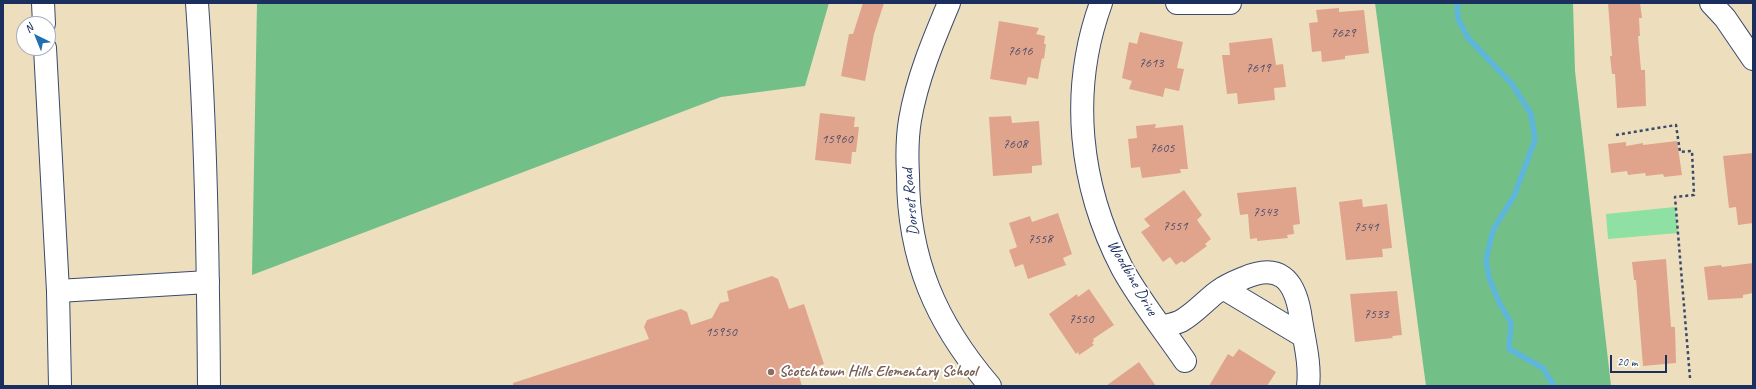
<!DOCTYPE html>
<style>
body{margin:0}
#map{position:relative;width:1756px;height:389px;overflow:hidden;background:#eddfbd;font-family:Caveat,sans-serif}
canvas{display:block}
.frame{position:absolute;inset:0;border:4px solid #1b2f5e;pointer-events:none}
.north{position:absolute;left:16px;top:16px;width:40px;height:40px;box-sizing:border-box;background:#fff;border:1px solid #a4acbf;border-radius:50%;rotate:317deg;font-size:11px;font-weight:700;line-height:16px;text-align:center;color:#1b2f5e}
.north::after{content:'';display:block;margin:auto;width:14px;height:18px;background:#1f6fb2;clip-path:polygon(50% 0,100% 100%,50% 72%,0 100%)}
.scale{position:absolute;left:1610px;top:355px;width:57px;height:18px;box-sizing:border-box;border:2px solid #1b2f5e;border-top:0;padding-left:5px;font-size:12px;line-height:14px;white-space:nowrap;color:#1b2f5e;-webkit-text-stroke:3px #fff;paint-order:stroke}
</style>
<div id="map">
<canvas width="1756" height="389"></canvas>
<div class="frame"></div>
<div class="north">N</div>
<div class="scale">20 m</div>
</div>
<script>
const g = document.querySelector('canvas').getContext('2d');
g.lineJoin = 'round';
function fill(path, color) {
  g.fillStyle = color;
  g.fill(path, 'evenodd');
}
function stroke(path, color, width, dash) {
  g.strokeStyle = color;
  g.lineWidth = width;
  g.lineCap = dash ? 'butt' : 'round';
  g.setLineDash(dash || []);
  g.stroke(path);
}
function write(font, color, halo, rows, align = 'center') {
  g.font = font + ' Caveat,sans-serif';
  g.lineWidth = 4;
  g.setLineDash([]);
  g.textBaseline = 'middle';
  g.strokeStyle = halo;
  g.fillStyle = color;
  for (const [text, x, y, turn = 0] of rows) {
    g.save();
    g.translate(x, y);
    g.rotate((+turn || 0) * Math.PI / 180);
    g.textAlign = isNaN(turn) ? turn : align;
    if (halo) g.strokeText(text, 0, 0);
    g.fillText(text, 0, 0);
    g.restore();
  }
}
fill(new Path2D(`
 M 1675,207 L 1678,233 L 1608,239 L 1606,214 Z`), '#8ee1a2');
fill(new Path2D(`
 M 257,3 L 829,3 L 805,86 L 721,97 L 252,275 Z
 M 1375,3 L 1573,3 L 1575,71 L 1611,386 L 1426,386 Z`), '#72bf88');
stroke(new Path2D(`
 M 1457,3 L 1458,19 L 1468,38 L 1512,84 L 1531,114 L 1535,140 L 1514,196 L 1493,230 L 1486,260 L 1489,278 L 1499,302 L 1511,323 L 1509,349 L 1543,368 L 1554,386`), '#5eb7db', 5.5);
fill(new Path2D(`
 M 863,3 L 884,3 L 874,34 L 865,81 L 841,76 L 849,34 L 853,34 Z
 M 1608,3 L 1640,3 L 1642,18 L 1639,18 L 1640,36 L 1638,36 L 1641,70 L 1645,70 L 1646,106 L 1617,108 L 1615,74 L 1612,74 L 1610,56 L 1612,56 Z
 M 1339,8 L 1339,12 L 1364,10 L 1369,53 L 1345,56 L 1345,59 L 1322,62 L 1321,51 L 1312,52 L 1309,23 L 1318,22 L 1316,10 Z
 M 999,21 L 1039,28 L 1036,34 L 1045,36 L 1044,44 L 1046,44 L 1044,59 L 1042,58 L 1038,79 L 1028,77 L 1026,85 L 990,79 Z
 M 1140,32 L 1183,42 L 1177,68 L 1184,69 L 1179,91 L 1165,88 L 1163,97 L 1129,89 L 1132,81 L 1122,78 L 1129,42 L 1137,44 Z
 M 1272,38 L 1276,65 L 1283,64 L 1286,87 L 1274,88 L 1275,100 L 1238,104 L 1237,93 L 1227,94 L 1222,55 L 1230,55 L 1229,43 Z
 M 820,113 L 855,117 L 854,127 L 859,127 L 856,152 L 852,152 L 851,164 L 815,160 Z
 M 1011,116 L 1012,123 L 1039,121 L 1042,165 L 1032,166 L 1032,173 L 993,176 L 989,117 Z
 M 1156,124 L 1155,128 L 1183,125 L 1188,169 L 1180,169 L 1181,173 L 1142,178 L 1140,167 L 1131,168 L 1128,139 L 1137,138 L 1136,126 Z
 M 1677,141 L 1682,175 L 1664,177 L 1663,174 L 1646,176 L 1645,173 L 1628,175 L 1627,171 L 1611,173 L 1608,144 L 1626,142 L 1626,146 L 1643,143 L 1643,145 Z
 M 1753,153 L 1753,223 L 1738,225 L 1736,207 L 1729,208 L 1723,156 Z
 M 1296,187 L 1300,224 L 1293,225 L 1294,234 L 1287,235 L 1288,238 L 1257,241 L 1257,238 L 1250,239 L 1248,214 L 1240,215 L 1237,193 Z
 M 1184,190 L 1202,215 L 1197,220 L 1211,239 L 1205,244 L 1207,246 L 1184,263 L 1182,261 L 1176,265 L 1170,257 L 1163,262 L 1141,232 L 1150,226 L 1144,219 Z
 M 1362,199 L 1363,207 L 1387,204 L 1392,248 L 1382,249 L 1383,257 L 1346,260 L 1339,202 Z
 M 1058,213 L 1072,254 L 1063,258 L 1066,265 L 1028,279 L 1023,264 L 1015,267 L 1009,250 L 1017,247 L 1009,223 L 1030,216 L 1032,222 Z
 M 1666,259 L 1671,327 L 1675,327 L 1676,363 L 1643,366 L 1636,280 L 1634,280 L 1632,262 Z
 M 1753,263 L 1753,293 L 1743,295 L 1743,298 L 1708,300 L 1704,267 L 1721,265 L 1722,267 Z
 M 772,276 L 778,279 L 789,309 L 804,304 L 824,364 L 798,373 L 802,386 L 513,386 L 513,383 L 649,339 L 644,327 L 647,320 L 681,309 L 687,312 L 691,325 L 712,318 L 720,303 L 729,301 L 727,291 Z
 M 1089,289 L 1114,325 L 1093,339 L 1094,341 L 1092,343 L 1094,345 L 1079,355 L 1078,352 L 1076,354 L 1049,314 L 1077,294 L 1078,297 Z
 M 1397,291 L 1402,335 L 1392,336 L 1393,338 L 1355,342 L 1350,294 Z
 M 1239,349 L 1276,372 L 1267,386 L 1209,386 L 1228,354 L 1233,357 Z
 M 1139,362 L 1156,386 L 1106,386 Z`), '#e0a48c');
const minor = new Path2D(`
 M 949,3 C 933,41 917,79 910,120 C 907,138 907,157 908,175 C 908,259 936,323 990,386
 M 1101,3 C 1069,91 1079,185 1122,268 C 1140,301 1164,330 1185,361
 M 1177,3 L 1230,3
 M 1711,3 L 1725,18 L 1753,59
 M 1223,288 L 1303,336
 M 58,291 L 208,282
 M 1161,327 C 1168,325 1175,324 1181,321 C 1195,313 1205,301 1217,292 C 1225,286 1234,282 1244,278 C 1279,263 1294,279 1300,313 C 1303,336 1311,363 1308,386`);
const highway = new Path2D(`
 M 43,3 L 44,24
 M 197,3 C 206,130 208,258 209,386
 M 45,48 L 58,291 L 60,386`);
stroke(minor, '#3a496c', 24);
stroke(highway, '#3a496c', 24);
stroke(new Path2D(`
 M 1616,135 L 1676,125 L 1680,152 L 1692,151 L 1694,195 L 1675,197 L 1690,378`), '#3a496c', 2.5, [3, 3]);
stroke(minor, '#fff', 22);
stroke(highway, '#fff', 22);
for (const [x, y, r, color] of [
 [771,372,4,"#8d6e63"]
]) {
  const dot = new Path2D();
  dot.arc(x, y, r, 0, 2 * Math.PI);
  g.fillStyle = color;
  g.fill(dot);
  stroke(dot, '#fff', 1.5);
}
write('14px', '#4c4c6a', null, [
 ["7629",1343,33],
 ["7616",1020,51],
 ["7613",1151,63],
 ["7619",1258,68],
 ["15960",837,139],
 ["7608",1015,144],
 ["7605",1162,148],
 ["7543",1265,212],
 ["7551",1175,226],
 ["7541",1366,227],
 ["7558",1040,239],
 ["7533",1376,314],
 ["7550",1081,319],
 ["15950",721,332]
]);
write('16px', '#1b2f5e', '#fff', [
 ["Dorset Road",911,202,-95],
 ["Woodbine Drive",1132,278,60]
]);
write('bold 16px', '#785e54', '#fff', [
 ["Scotchtown Hills Elementary School",779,372]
], 'left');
</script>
